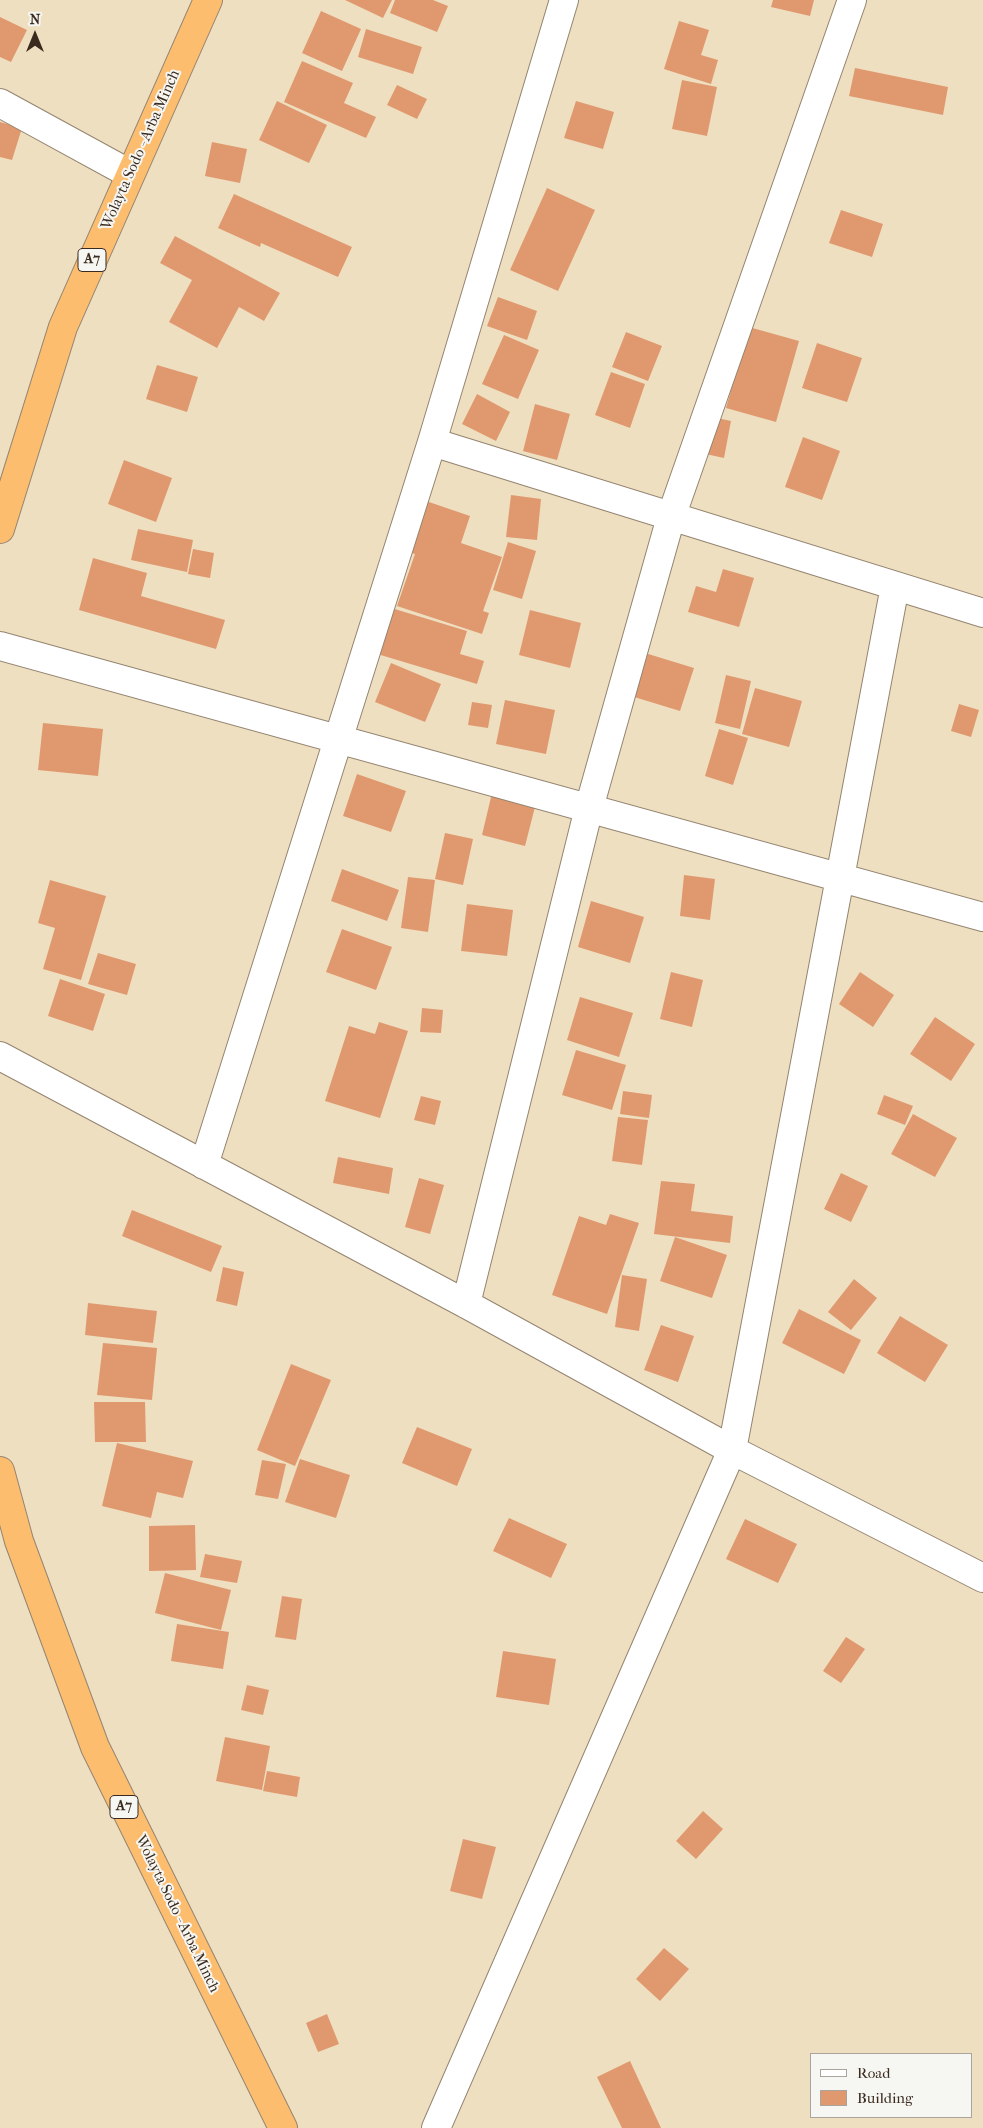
<!DOCTYPE html>
<style>
body{margin:0}
#map{position:relative;width:983px;height:2128px;overflow:hidden;background:#eedfc1;font-family:"IM FELL French Canon",serif}
canvas{display:block}
.legend{position:absolute;left:810px;top:2053px;width:162px;height:65px;box-sizing:border-box;background:#f6f6f2;border:1px solid #aba49d;margin:0;padding:6px 9px;list-style:none;font-size:15px;color:#3b2a1e}
.legend li{display:flex;align-items:center;gap:10px;height:25px}
.legend b{width:25px;border:1px solid #aba49d}
.north{position:absolute;left:10px;top:10px;width:50px;height:50px;-webkit-text-stroke:4px #f6f6f2;paint-order:stroke;rotate:0deg;font-size:14px;font-weight:700;line-height:20px;text-align:center;color:#3b2a1e}
.north::after{content:'';display:block;margin:auto;width:18px;height:22px;background:#3b2a1e;clip-path:polygon(50% 0,100% 100%,50% 72%,0 100%)}
</style>
<div id="map">
<canvas width="983" height="2128"></canvas>
<ul class="legend">
<li><b style="height:6px;background:#fff"></b>Road</li>
<li><b style="height:14px;background:#e0996f"></b>Building</li>
</ul>
<div class="north">N</div>
</div>
<script>
const g = document.querySelector('canvas').getContext('2d');
g.lineJoin = 'round';
function fill(path, color) {
  g.fillStyle = color;
  g.fill(path, 'evenodd');
}
function stroke(path, color, width, dash) {
  g.strokeStyle = color;
  g.lineWidth = width;
  g.lineCap = dash ? 'butt' : 'round';
  g.setLineDash(dash || []);
  g.stroke(path);
}
function write(font, color, halo, rows, align = 'center') {
  g.font = font + ' "IM FELL French Canon",serif';
  g.lineWidth = 4;
  g.setLineDash([]);
  g.textBaseline = 'middle';
  g.strokeStyle = halo;
  g.fillStyle = color;
  for (const [text, x, y, turn = 0] of rows) {
    g.save();
    g.translate(x, y);
    g.rotate((+turn || 0) * Math.PI / 180);
    g.textAlign = isNaN(turn) ? turn : align;
    if (halo) g.strokeText(text, 0, 0);
    g.fillText(text, 0, 0);
    g.restore();
  }
}
fill(new Path2D(`
 M 345,0 L 392,0 L 383,18 Z
 M 395,0 L 433,0 L 448,6 L 437,32 L 390,13 Z
 M 773,0 L 814,0 L 810,16 L 771,7 Z
 M 321,11 L 361,29 L 342,71 L 302,53 Z
 M 0,17 L 27,30 L 11,62 L 0,57 Z
 M 679,21 L 709,30 L 701,55 L 718,60 L 711,84 L 664,69 Z
 M 366,29 L 422,47 L 413,74 L 358,57 Z
 M 302,61 L 353,83 L 344,103 L 376,117 L 366,138 L 284,102 Z
 M 855,68 L 948,87 L 943,115 L 849,96 Z
 M 682,80 L 717,87 L 707,136 L 672,129 Z
 M 397,85 L 427,99 L 417,119 L 387,105 Z
 M 277,101 L 327,125 L 309,163 L 259,140 Z
 M 576,101 L 614,112 L 603,149 L 564,138 Z
 M 0,122 L 22,128 L 12,160 L 0,157 Z
 M 212,142 L 247,149 L 240,183 L 205,176 Z
 M 547,188 L 595,210 L 558,291 L 510,270 Z
 M 234,194 L 352,247 L 338,277 L 261,243 L 260,247 L 218,228 Z
 M 841,210 L 883,224 L 872,257 L 829,243 Z
 M 175,236 L 280,293 L 264,321 L 239,307 L 217,348 L 169,322 L 192,280 L 160,263 Z
 M 498,297 L 537,311 L 527,340 L 487,326 Z
 M 749,327 L 799,341 L 776,422 L 726,408 Z
 M 626,332 L 662,346 L 648,381 L 612,367 Z
 M 504,335 L 539,350 L 518,399 L 482,384 Z
 M 817,343 L 862,358 L 847,402 L 802,388 Z
 M 157,365 L 198,377 L 187,412 L 146,399 Z
 M 611,372 L 645,384 L 630,428 L 595,415 Z
 M 477,394 L 510,412 L 496,441 L 462,424 Z
 M 535,404 L 570,414 L 557,460 L 523,451 Z
 M 708,416 L 731,421 L 724,458 L 701,453 Z
 M 803,437 L 840,451 L 822,500 L 785,487 Z
 M 124,460 L 172,478 L 156,522 L 108,504 Z
 M 511,495 L 541,499 L 537,540 L 506,537 Z
 M 426,501 L 470,516 L 461,543 L 502,557 L 483,611 L 489,613 L 482,634 L 397,606 L 415,554 L 408,552 Z
 M 138,529 L 193,540 L 187,572 L 131,560 Z
 M 508,542 L 536,551 L 522,599 L 493,590 Z
 M 193,549 L 214,553 L 210,578 L 188,574 Z
 M 93,558 L 147,573 L 141,596 L 225,620 L 216,649 L 79,610 Z
 M 723,569 L 754,578 L 739,627 L 688,612 L 696,586 L 716,592 Z
 M 388,607 L 467,631 L 460,654 L 484,661 L 477,684 L 374,653 Z
 M 530,610 L 581,623 L 570,668 L 519,655 Z
 M 645,653 L 694,668 L 680,711 L 631,696 Z
 M 391,663 L 441,684 L 425,722 L 375,702 Z
 M 726,675 L 751,681 L 740,729 L 715,723 Z
 M 755,688 L 802,701 L 789,747 L 742,734 Z
 M 505,700 L 555,710 L 546,754 L 496,744 Z
 M 472,702 L 492,705 L 488,728 L 468,725 Z
 M 959,704 L 979,710 L 971,737 L 951,731 Z
 M 43,723 L 103,729 L 98,776 L 38,770 Z
 M 719,729 L 748,738 L 733,785 L 705,776 Z
 M 357,774 L 406,791 L 391,832 L 343,816 Z
 M 492,793 L 536,803 L 525,846 L 482,835 Z
 M 445,833 L 473,839 L 463,885 L 435,879 Z
 M 342,869 L 399,890 L 387,921 L 331,901 Z
 M 684,875 L 715,879 L 710,920 L 680,916 Z
 M 408,877 L 435,880 L 428,932 L 401,928 Z
 M 50,880 L 106,896 L 81,980 L 43,969 L 55,928 L 38,923 Z
 M 591,901 L 644,917 L 630,963 L 578,947 Z
 M 467,904 L 513,910 L 507,956 L 461,951 Z
 M 342,929 L 392,947 L 376,990 L 326,972 Z
 M 98,953 L 136,964 L 127,995 L 88,984 Z
 M 671,972 L 703,980 L 692,1027 L 660,1019 Z
 M 860,972 L 894,995 L 873,1027 L 839,1004 Z
 M 60,979 L 105,994 L 93,1031 L 48,1016 Z
 M 580,997 L 633,1013 L 619,1057 L 567,1040 Z
 M 422,1008 L 443,1010 L 441,1033 L 420,1032 Z
 M 935,1017 L 975,1044 L 951,1081 L 910,1054 Z
 M 379,1022 L 408,1031 L 380,1118 L 325,1101 L 349,1026 L 375,1034 Z
 M 576,1050 L 626,1065 L 612,1110 L 562,1095 Z
 M 623,1091 L 652,1095 L 649,1118 L 620,1114 Z
 M 884,1095 L 913,1106 L 905,1125 L 877,1114 Z
 M 421,1096 L 441,1101 L 435,1125 L 414,1120 Z
 M 913,1114 L 957,1138 L 935,1177 L 891,1154 Z
 M 618,1117 L 648,1120 L 642,1165 L 612,1161 Z
 M 338,1157 L 393,1168 L 389,1194 L 333,1183 Z
 M 841,1173 L 868,1186 L 851,1222 L 824,1209 Z
 M 419,1178 L 444,1185 L 430,1234 L 405,1227 Z
 M 661,1181 L 695,1184 L 691,1211 L 733,1216 L 730,1243 L 654,1234 Z
 M 132,1210 L 222,1246 L 211,1272 L 122,1236 Z
 M 610,1214 L 639,1223 L 607,1314 L 552,1295 L 579,1216 L 606,1225 Z
 M 675,1237 L 727,1255 L 712,1298 L 660,1281 Z
 M 223,1267 L 244,1272 L 237,1306 L 216,1301 Z
 M 622,1275 L 647,1279 L 639,1331 L 615,1327 Z
 M 854,1279 L 877,1298 L 851,1330 L 828,1312 Z
 M 88,1303 L 157,1311 L 153,1343 L 85,1335 Z
 M 799,1309 L 861,1340 L 844,1374 L 782,1343 Z
 M 900,1316 L 948,1345 L 925,1382 L 877,1353 Z
 M 661,1325 L 694,1336 L 678,1382 L 644,1370 Z
 M 103,1343 L 157,1348 L 152,1400 L 97,1395 Z
 M 291,1364 L 331,1380 L 295,1466 L 257,1450 Z
 M 94,1402 L 145,1402 L 146,1442 L 95,1442 Z
 M 417,1427 L 472,1449 L 457,1486 L 402,1463 Z
 M 117,1443 L 193,1461 L 183,1498 L 157,1492 L 151,1518 L 102,1506 Z
 M 300,1459 L 350,1475 L 336,1518 L 285,1502 Z
 M 262,1460 L 286,1464 L 278,1499 L 255,1495 Z
 M 509,1518 L 567,1544 L 551,1578 L 493,1551 Z
 M 745,1519 L 797,1544 L 778,1583 L 726,1559 Z
 M 195,1525 L 196,1570 L 149,1571 L 149,1526 Z
 M 205,1554 L 242,1561 L 237,1583 L 200,1577 Z
 M 165,1573 L 231,1590 L 221,1630 L 155,1613 Z
 M 282,1596 L 302,1599 L 296,1640 L 275,1637 Z
 M 177,1624 L 229,1632 L 223,1669 L 171,1661 Z
 M 846,1637 L 865,1649 L 841,1683 L 823,1671 Z
 M 503,1651 L 556,1659 L 549,1705 L 496,1697 Z
 M 247,1685 L 269,1690 L 263,1715 L 241,1710 Z
 M 225,1737 L 270,1746 L 262,1790 L 216,1781 Z
 M 267,1771 L 300,1777 L 297,1797 L 263,1791 Z
 M 703,1811 L 723,1829 L 696,1859 L 676,1841 Z
 M 463,1839 L 496,1847 L 482,1899 L 450,1891 Z
 M 664,1948 L 689,1969 L 660,2001 L 636,1979 Z
 M 327,2014 L 339,2044 L 318,2052 L 306,2023 Z
 M 630,2061 L 661,2128 L 622,2128 L 597,2077 Z`), '#e0996f');
const minor = new Path2D(`
 M 0,103 L 130,174
 M 432,442 L 983,613
 M 0,646 L 983,917
 M 0,1056 L 466,1304 L 732,1450 L 983,1578
 M 204,1165 L 432,442 L 564,0
 M 466,1304 L 589,808 L 671,517 L 852,0
 M 436,2128 L 732,1450 L 895,586`);
const trunk = new Path2D(`
 M 0,529 L 63,327 L 208,0
 M 0,1471 L 19,1541 L 95,1747 L 283,2128`);
stroke(minor, '#948470', 30);
stroke(trunk, '#948470', 30);
stroke(minor, '#fff', 28);
stroke(trunk, '#fcbd6f', 28);
for (const [x, y, w] of [
 [92,260,28],
 [124,1807,28]
]) {
  const box = new Path2D();
  box.roundRect(x - w / 2, y - 11.5, w, 23, 4);
  g.fillStyle = '#f6f6f2';
  g.fill(box);
  stroke(box, '#3b2a1e', 1);
}
write('bold 14px', '#3b2a1e', null, [
 ["A7",92,260],
 ["A7",124,1807]
]);
write('15px', '#3b2a1e', '#f6f6f2', [
 ["Wolayta Sodo - Arba Minch",141,150,-66],
 ["Wolayta Sodo - Arba Minch",177,1914,64]
]);
</script>
